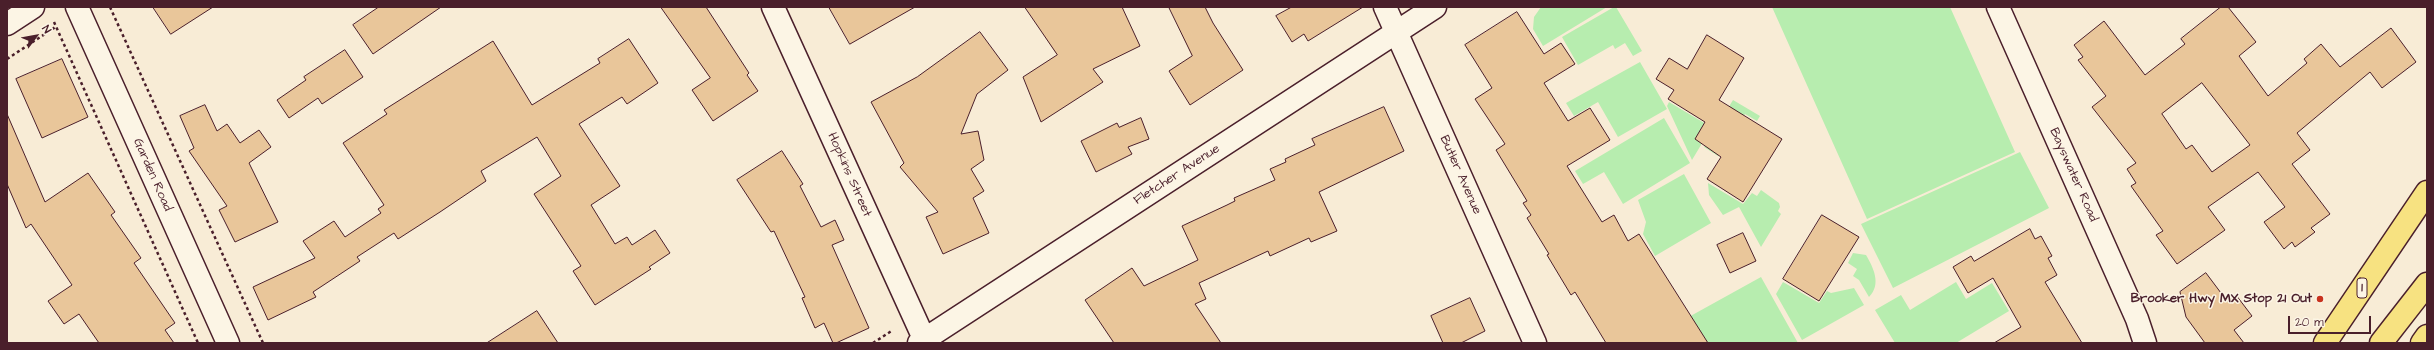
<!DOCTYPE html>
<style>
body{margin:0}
#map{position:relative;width:2434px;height:350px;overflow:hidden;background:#f8ecd6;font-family:"Architects Daughter",sans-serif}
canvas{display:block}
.frame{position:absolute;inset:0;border:8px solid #4a1f2b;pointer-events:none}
.north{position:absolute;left:16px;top:16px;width:40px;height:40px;-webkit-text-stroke:3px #fcf5e5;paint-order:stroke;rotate:58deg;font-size:11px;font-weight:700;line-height:16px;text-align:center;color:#4a1f2b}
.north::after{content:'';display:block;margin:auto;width:14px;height:18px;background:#4a1f2b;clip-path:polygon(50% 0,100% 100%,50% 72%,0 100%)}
.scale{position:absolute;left:2288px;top:316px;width:83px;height:18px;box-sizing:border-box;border:2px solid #4a1f2b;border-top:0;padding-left:5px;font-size:12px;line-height:14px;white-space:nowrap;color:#4a1f2b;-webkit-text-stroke:3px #fcf5e5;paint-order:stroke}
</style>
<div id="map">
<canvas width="2434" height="350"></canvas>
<div class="frame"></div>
<div class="north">N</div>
<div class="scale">20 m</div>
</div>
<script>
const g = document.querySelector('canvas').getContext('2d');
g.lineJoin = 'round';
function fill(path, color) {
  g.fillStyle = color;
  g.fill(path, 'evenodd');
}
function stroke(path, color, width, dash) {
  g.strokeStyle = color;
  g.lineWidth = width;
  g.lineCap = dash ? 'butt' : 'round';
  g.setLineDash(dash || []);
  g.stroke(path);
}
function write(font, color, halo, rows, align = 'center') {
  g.font = font + ' "Architects Daughter",sans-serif';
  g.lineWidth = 3;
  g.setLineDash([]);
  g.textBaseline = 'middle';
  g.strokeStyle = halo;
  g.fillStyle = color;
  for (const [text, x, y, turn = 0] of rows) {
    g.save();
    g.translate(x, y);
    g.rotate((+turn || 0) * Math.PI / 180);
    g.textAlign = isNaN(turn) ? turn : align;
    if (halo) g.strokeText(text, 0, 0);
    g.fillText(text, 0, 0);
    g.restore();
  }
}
fill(new Path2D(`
 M 1541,7 L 1607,7 L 1543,46 L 1533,29 L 1534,17 Z
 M 1614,7 L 1616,7 L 1642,51 L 1633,56 L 1625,43 L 1615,49 L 1613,45 L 1578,65 L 1562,37 Z
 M 1772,7 L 1950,7 L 2015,152 L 1867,219 Z
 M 1640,62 L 1667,109 L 1618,137 L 1598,102 L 1574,116 L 1566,103 Z
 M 1733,100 L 1760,116 L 1757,121 L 1745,114 L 1718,156 L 1704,147 Z
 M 1669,102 L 1706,124 L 1719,115 L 1692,160 L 1667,106 Z
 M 1664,118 L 1690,163 L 1623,204 L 1604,172 L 1583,184 L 1575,171 Z
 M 2020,152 L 2049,208 L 1893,288 L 1861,224 Z
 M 1684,174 L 1711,223 L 1655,256 L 1643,234 L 1646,222 L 1638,200 Z
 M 1708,183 L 1743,204 L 1752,193 L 1757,196 L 1761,190 L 1779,203 L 1780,207 L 1778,211 L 1781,214 L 1761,247 L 1739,207 L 1723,215 L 1709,195 Z
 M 1853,253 L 1866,255 C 1873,267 1882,284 1869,297 L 1859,280 L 1853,276 L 1857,269 L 1848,263 Z
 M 1761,277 L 1798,343 L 1663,343 L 1658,334 Z
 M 1783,282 L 1819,303 L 1827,291 L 1831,293 L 1854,288 L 1864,305 L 1802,340 L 1776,294 Z
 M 1956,282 L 1966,299 L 1992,283 L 2009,311 L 1956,343 L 1895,343 L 1875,310 L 1901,295 L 1910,310 Z`), '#b7edaf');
const building = new Path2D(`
 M 153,7 L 213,7 L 171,34 Z
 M 379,7 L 441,7 L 373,54 L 353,25 Z
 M 661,7 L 706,7 L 749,73 L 747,75 L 758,91 L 713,121 L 692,90 L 710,78 Z
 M 829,7 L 915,7 L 850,44 Z
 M 1025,7 L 1122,7 L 1140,46 L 1093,69 L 1103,82 L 1041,122 L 1023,77 L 1057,55 Z
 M 1169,7 L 1205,7 L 1213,23 L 1243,70 L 1190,105 L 1169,71 L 1192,56 Z
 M 1292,7 L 1363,7 L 1308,41 L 1304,34 L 1292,42 L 1276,16 Z
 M 2221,7 L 2228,7 L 2256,42 L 2239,56 L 2268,96 L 2307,63 L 2304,59 L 2321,44 L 2340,67 L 2391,28 L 2416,62 L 2382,88 L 2370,72 L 2297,133 L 2310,150 L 2292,164 L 2330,214 L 2311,228 L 2315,232 L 2295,247 L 2292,242 L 2284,249 L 2264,222 L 2285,207 L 2258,172 L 2208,207 L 2225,230 L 2177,264 L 2156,235 L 2163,231 L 2131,186 L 2136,183 L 2127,169 L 2136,163 L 2092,107 L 2106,96 L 2078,60 L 2083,57 L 2074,45 L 2104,21 L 2145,75 L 2185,44 L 2181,39 ZM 2202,83 L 2250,145 L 2212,172 L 2192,145 L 2186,149 L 2162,114 Z
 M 1517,12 L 1544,54 L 1561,43 L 1575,64 L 1544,83 L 1568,121 L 1590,108 L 1610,140 L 1567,166 L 1602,222 L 1614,215 L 1628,241 L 1639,234 L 1708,343 L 1606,343 L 1575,292 L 1571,295 L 1547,255 L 1549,254 L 1527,218 L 1531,215 L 1523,203 L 1527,201 L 1496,150 L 1505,144 L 1475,99 L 1492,88 L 1465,45 Z
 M 980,32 L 1008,70 L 977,94 L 961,134 L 978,131 L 984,160 L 971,169 L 984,191 L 973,198 L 989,233 L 943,254 L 926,217 L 938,212 L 900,167 L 904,163 L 871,102 L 917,77 Z
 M 1707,35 L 1744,58 L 1719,100 L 1782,139 L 1743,202 L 1707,179 L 1721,157 L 1695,139 L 1705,122 L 1668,99 L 1674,90 L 1656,79 L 1669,58 L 1687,69 Z
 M 629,39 L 658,83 L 627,104 L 622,97 L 579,124 L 620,186 L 591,205 L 615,244 L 627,237 L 632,245 L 655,230 L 670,253 L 649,267 L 651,269 L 595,305 L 573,271 L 581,266 L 534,194 L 561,176 L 537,137 L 481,171 L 486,181 L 440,212 L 398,239 L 394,233 L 357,257 L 360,261 L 313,292 L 316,297 L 268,320 L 253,287 L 315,258 L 303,241 L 334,221 L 345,237 L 381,213 L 378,209 L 384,205 L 343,143 L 387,114 L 384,110 L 493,41 L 532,105 L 600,63 L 598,59 Z
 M 345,50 L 363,77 L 322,104 L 318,98 L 289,118 L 277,100 L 306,80 L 304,77 Z
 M 62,59 L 88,117 L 42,138 L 16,79 Z
 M 205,105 L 217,131 L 227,124 L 240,143 L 259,130 L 271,147 L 249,163 L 278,222 L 235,242 L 219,210 L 227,206 L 189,151 L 194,148 L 180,116 Z
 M 1384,107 L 1404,151 L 1319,192 L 1337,231 L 1311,242 L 1309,238 L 1270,256 L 1268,251 L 1199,283 L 1206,299 L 1195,304 L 1221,343 L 1114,343 L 1085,300 L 1132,268 L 1144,286 L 1198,260 L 1182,226 L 1227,205 L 1235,201 L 1234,198 L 1275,180 L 1270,169 L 1286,162 L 1285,159 L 1315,145 L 1312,139 Z
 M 7,114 L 45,202 L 88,173 L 115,212 L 111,215 L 141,258 L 134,263 L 175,323 L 165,330 L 174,343 L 99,343 L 79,314 L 64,324 L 48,301 L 72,285 L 31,224 L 26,228 L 7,184 Z
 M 1141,118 L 1149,139 L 1128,147 L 1132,154 L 1096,172 L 1081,141 L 1117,123 L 1119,127 Z
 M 782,151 L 803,184 L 800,186 L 821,227 L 835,220 L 844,240 L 832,245 L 869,328 L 836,343 L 833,343 L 824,323 L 815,328 L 802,298 L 805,297 L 774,231 L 771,232 L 737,180 Z
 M 1822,215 L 1859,237 L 1819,301 L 1783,279 Z
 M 2030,229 L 2035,239 L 2041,236 L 2052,256 L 2048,258 L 2057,275 L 2045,282 L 2082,343 L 1994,343 L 2021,327 L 1993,278 L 1968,293 L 1953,267 L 1971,256 L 1974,261 Z
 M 1743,233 L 1756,261 L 1730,273 L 1717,245 Z
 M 2206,273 L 2227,301 L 2236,295 L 2252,316 L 2234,330 L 2244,343 L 2205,343 L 2186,317 L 2180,292 Z
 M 1470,298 L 1485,331 L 1461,343 L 1443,343 L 1431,316 Z
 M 537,311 L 558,343 L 487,343 Z`);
fill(building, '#e9c69a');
stroke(building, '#4a1f2b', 1);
const minor = new Path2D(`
 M 77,7 L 228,343
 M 773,7 L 926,343
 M 1385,7 L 1535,343
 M 1998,7 L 2137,319 L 2145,343
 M 7,24 L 33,7
 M 919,343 L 1435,7`);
const highway = new Path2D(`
 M 2325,343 L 2427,192
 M 2381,343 L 2427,284
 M 2422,343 L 2427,336`);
stroke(minor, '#4a1f2b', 25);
stroke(highway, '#4a1f2b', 25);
stroke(new Path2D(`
 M 110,7 L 263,343
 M 54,22 L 198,343
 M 7,59 L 57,26
 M 873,343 L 893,330`), '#4a1f2b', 2.5, [3, 3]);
stroke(minor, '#fcf5e5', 22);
stroke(highway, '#f7e281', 22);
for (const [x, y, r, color] of [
 [2320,299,4,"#c8321e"]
]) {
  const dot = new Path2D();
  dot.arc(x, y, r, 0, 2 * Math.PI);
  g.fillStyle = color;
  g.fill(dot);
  stroke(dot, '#fcf5e5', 1.5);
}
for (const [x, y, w] of [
 [2362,288,10]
]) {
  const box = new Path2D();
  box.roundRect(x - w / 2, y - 10, w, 20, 3);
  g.fillStyle = '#fcf5e5';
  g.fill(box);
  stroke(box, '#4a1f2b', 1);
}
write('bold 12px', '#4a1f2b', null, [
 ["1",2362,288]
]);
write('13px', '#4a1f2b', '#fcf5e5', [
 ["Garden Road",152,175,66],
 ["Hopkins Street",849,175,66],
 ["Fletcher Avenue",1177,175,-33],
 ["Butler Avenue",1460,175,66],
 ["Bayswater Road",2073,175,66]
]);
write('bold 13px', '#4a1f2b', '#fcf5e5', [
 ["Brooker Hwy MX Stop 21 Out",2312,299]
], 'right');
</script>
